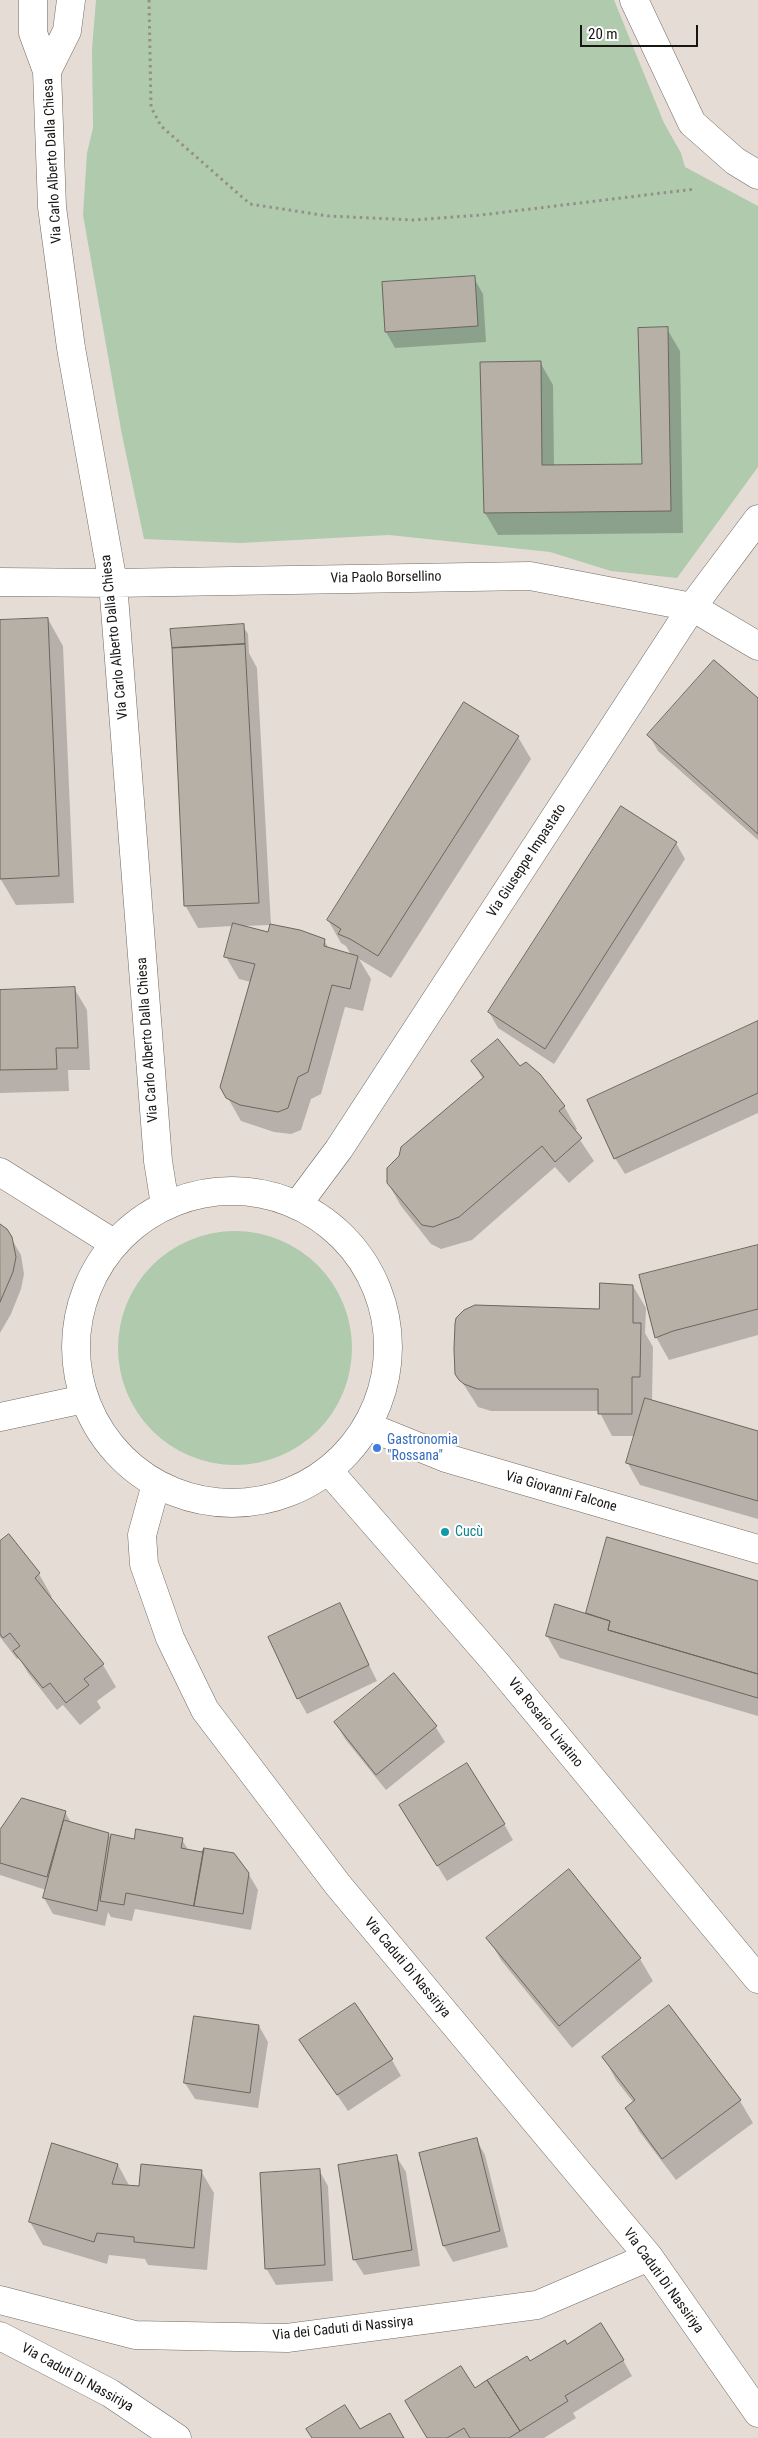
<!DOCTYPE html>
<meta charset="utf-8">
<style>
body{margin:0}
#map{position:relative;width:758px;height:2438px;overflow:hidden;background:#e5ddd5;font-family:"Roboto Condensed",sans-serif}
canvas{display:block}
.scale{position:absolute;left:580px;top:25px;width:118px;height:22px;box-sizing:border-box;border:2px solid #181613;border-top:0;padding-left:6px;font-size:15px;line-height:18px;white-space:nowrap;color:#181613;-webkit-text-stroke:4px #fff;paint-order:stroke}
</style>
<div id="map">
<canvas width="758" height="2438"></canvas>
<div class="scale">20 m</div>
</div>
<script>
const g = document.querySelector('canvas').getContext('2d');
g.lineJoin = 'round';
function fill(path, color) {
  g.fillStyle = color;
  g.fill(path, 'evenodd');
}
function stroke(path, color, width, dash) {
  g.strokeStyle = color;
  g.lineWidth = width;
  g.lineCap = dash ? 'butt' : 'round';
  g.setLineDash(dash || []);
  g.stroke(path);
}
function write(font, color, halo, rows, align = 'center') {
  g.font = font + ' "Roboto Condensed",sans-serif';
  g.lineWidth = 4;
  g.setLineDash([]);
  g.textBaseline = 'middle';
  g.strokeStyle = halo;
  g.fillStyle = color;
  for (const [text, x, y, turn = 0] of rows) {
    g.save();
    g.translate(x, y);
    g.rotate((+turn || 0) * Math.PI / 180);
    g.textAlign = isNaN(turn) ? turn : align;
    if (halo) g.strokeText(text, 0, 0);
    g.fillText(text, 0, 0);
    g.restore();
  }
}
fill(new Path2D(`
 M 96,0 L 614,0 L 664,123 L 681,153 L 685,167 L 758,206 L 758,467 L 677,578 L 611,571 L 550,552 L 389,535 L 240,543 L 144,539 L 122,435 L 83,215 L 87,153 L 93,128 L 92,49 Z
 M118 1348a117 117 0 1 1 234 0a117 117 0 1 1-234 0Z`), '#b0caae');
fill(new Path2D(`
 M 474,278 L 483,294 L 486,342 L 395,348 L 386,332 Z
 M 667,329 L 680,351 L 683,533 L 498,535 L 485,513 L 540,362 L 553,385 L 554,466 L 644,465 Z
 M 48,619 L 63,646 L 74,903 L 16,905 L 0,878 L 0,621 Z
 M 243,626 L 248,634 L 249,653 L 257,668 L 271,925 L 243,926 L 269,933 L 324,940 L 329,949 L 351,955 L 346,946 L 341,943 L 328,920 L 518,737 L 531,759 L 391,978 L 359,959 L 371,979 L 363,1011 L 345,1007 L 321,1094 L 311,1099 L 301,1130 L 291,1134 L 274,1132 L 241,1121 L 221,1086 L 251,982 L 239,979 L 226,957 L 233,926 L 198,928 L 185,905 Z
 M 758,700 L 758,840 L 658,751 L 649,735 Z
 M 676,843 L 685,859 L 554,1064 L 498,1028 L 489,1012 Z
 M 74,988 L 87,1010 L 90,1070 L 68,1070 L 69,1091 L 0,1093 L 0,992 Z
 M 758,1023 L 758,1113 L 625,1174 L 615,1158 Z
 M 472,1061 L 520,1068 L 564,1106 L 577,1129 L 574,1131 L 594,1161 L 569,1183 L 555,1167 L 472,1240 L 441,1249 L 431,1244 L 401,1206 L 388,1183 L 483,1079 Z
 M 0,1226 L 11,1238 L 21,1255 L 24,1274 L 21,1289 L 11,1314 L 0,1333 Z
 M 758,1246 L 758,1335 L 669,1360 L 656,1337 Z
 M 633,1286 L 646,1308 L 645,1333 L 653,1347 L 652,1401 L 758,1432 L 758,1519 L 640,1485 L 627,1462 L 635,1436 L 612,1436 L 599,1411 L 491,1411 L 478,1407 L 457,1374 L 600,1310 Z
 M 0,1543 L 39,1574 L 52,1597 L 50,1598 L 103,1665 L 116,1687 L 97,1701 L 101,1708 L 80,1725 L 63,1705 L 57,1710 L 28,1673 L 19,1658 L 17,1659 L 0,1637 Z
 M 758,1582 L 758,1716 L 560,1658 L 547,1636 L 588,1615 L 587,1613 Z
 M 339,1604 L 377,1681 L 307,1714 L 298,1698 Z
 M 336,1723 L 435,1726 L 445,1742 L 386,1790 L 345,1739 Z
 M 65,1812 L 72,1824 L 108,1834 L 112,1840 L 182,1840 L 189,1851 L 203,1853 L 248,1873 L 258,1890 L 251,1930 L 135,1909 L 132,1921 L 111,1917 L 108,1912 L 105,1926 L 53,1914 L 44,1898 L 46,1890 L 0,1875 L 0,1833 Z
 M 410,1822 L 504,1824 L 513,1840 L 447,1881 Z
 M 488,1938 L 640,1959 L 653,1981 L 572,2048 L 501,1960 Z
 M 668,2007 L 740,2101 L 753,2123 L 676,2180 L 639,2131 L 627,2109 L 634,2103 L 616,2080 L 604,2057 Z
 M 259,2026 L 268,2042 L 258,2108 L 195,2099 L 185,2083 Z
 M 301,2041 L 392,2060 L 401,2076 L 348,2111 Z
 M 476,2139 L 485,2155 L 508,2247 L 453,2262 L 444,2246 Z
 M 396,2156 L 406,2172 L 420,2266 L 364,2275 L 354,2259 Z
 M 118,2165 L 130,2187 L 140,2188 L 201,2171 L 214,2193 L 207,2270 L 148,2265 L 145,2259 L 109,2255 L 107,2264 L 43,2245 L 30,2222 Z
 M 319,2170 L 328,2186 L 333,2281 L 276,2285 L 266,2268 Z
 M 567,2346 L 623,2360 L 632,2376 L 573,2413 L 576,2418 L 544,2438 L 428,2438 L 475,2390 Z`), '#0003');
const building = new Path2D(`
 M 475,276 L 478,326 L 385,332 L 382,282 Z
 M 668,327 L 671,511 L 484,513 L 480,362 L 541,361 L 542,465 L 642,464 L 638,328 Z
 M 48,618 L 59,876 L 0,879 L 0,620 Z
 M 244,624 L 245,644 L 172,648 L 170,629 Z
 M 245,644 L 259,903 L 184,906 L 172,648 Z
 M 714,660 L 758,698 L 758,834 L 647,735 Z
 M 464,702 L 519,736 L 378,956 L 350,939 L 338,934 L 341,929 L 327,920 Z
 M 621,806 L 677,842 L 545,1049 L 488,1012 Z
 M 233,923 L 268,932 L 270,924 L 300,930 L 325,939 L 324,946 L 358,956 L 350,989 L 332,985 L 308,1072 L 298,1077 L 288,1108 L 278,1112 L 240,1105 L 226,1098 L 220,1087 L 255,964 L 224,957 Z
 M 75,987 L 78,1048 L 56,1048 L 57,1069 L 0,1070 L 0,990 Z
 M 758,1021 L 758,1093 L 614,1159 L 587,1100 Z
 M 498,1039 L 520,1066 L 526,1062 L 540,1074 L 565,1106 L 559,1111 L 582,1138 L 555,1162 L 542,1146 L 459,1217 L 433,1227 L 422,1225 L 387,1183 L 387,1168 L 399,1156 L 401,1147 L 484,1077 L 471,1061 Z
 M 0,1224 L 7,1229 L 12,1237 L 16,1257 L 13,1272 L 0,1302 Z
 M 758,1245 L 758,1309 L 673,1331 L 655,1338 L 639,1275 Z
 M 600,1283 L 633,1285 L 633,1323 L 641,1323 L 640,1377 L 632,1377 L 632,1414 L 598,1414 L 598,1389 L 477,1389 L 464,1384 L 459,1380 L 455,1374 L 454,1349 L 455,1324 L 456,1318 L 464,1310 L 475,1305 L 599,1309 Z
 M 645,1398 L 758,1431 L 758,1501 L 626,1463 Z
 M 9,1534 L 40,1573 L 35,1578 L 104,1664 L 84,1679 L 89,1685 L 66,1703 L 50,1683 L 43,1688 L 13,1651 L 20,1646 L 10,1633 L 3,1638 L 0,1634 L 0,1541 Z
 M 607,1537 L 758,1581 L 758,1674 L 608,1630 L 610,1621 L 586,1613 Z
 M 340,1603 L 369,1665 L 297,1699 L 268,1637 Z
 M 555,1604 L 610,1621 L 608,1630 L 758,1674 L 758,1698 L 546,1636 Z
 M 394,1673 L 437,1726 L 376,1775 L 334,1722 Z
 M 467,1763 L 505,1824 L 437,1866 L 399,1805 Z
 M 22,1798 L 66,1811 L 47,1877 L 0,1863 L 0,1830 Z
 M 64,1820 L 109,1833 L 97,1911 L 43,1898 Z
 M 136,1829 L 183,1838 L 181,1848 L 202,1852 L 204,1849 L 194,1906 L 126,1893 L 124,1905 L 100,1901 L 111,1834 L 134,1839 Z
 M 204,1848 L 234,1853 L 249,1873 L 243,1914 L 194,1906 Z
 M 569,1869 L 641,1958 L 559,2026 L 486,1938 Z
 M 355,2003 L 393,2059 L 337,2095 L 299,2040 Z
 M 669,2005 L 741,2100 L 662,2159 L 625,2108 L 635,2100 L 602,2057 Z
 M 194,2016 L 259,2025 L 250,2093 L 184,2083 Z
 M 477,2138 L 500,2231 L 443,2246 L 419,2153 Z
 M 52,2143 L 118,2164 L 112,2184 L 139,2186 L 141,2164 L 202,2170 L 194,2248 L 134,2242 L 134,2237 L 97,2233 L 94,2242 L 29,2222 Z
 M 397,2155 L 412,2250 L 353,2260 L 338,2165 Z
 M 320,2169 L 325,2265 L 265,2269 L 260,2173 Z
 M 601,2323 L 624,2360 L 565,2396 L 568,2401 L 520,2431 L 487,2380 L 527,2356 L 530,2361 L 565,2340 L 567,2344 Z
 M 461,2366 L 475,2388 L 487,2380 L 520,2431 L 509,2438 L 470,2438 L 464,2428 L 447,2438 L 427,2438 L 405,2401 Z
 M 345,2405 L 360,2429 L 390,2413 L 404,2438 L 312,2438 L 306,2429 Z`);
fill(building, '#b6b0a7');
stroke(building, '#6b665e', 1);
const minor = new Path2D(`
 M 33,0 L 33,33 L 47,71 L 52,207 L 71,348 L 113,583 L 158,1161 L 165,1205
 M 634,0 L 692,123 L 735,161 L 758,175
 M 47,71 L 67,31 L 71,0
 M 0,582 L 113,583 L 530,576 L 692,607 L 758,646
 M 0,1172 L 115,1244
 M76 1347a156 156 0 1 1 312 0a156 156 0 1 1-312 0Z
 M 298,1204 L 339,1149 L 692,607 L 758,519
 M 0,1417 L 84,1399
 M 367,1426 L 446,1458 L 758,1549
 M 328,1470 L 496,1663 L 758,1979
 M 156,1484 L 142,1535 L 144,1564 L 170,1638 L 205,1710 L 338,1885 L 649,2257 L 758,2413
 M 0,2300 L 135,2335 L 287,2338 L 537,2305 L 649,2257
 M 0,2336 L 110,2393 L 177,2438`);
stroke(minor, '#716a63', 29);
stroke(new Path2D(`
 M 149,0 L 151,107 L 161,126 L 250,204 L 328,216 L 414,220 L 481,215 L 695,189`), '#958f89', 3, [2.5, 4]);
stroke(minor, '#fff', 28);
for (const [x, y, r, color] of [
 [377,1448,5,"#3f7fe0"],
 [445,1532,5,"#0f9aa8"]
]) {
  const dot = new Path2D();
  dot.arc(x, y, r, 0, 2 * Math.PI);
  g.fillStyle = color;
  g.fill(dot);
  stroke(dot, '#fff', 2);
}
write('14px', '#181613', '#fff', [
 ["Via Carlo Alberto Dalla Chiesa",53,161,-93],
 ["Via Paolo Borsellino",386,578,-1],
 ["Via Carlo Alberto Dalla Chiesa",115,637,-96],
 ["Via Giuseppe Impastato",527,861,-57],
 ["Via Carlo Alberto Dalla Chiesa",148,1040,-94],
 ["Via Giovanni Falcone",561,1492,16],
 ["Via Rosario Livatino",545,1723,51],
 ["Via Caduti Di Nassiriya",407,1968,50],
 ["Via Caduti Di Nassiriya",663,2281,54],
 ["Via dei Caduti di Nassirya",343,2329,-6],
 ["Via Caduti Di Nassiriya",77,2378,29]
]);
write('14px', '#366cbe', '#fff', [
 ["Gastronomia",387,1440],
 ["\"Rossana\"",387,1456]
], 'left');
write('14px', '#0d838f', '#fff', [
 ["Cucù",455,1532]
], 'left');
</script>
